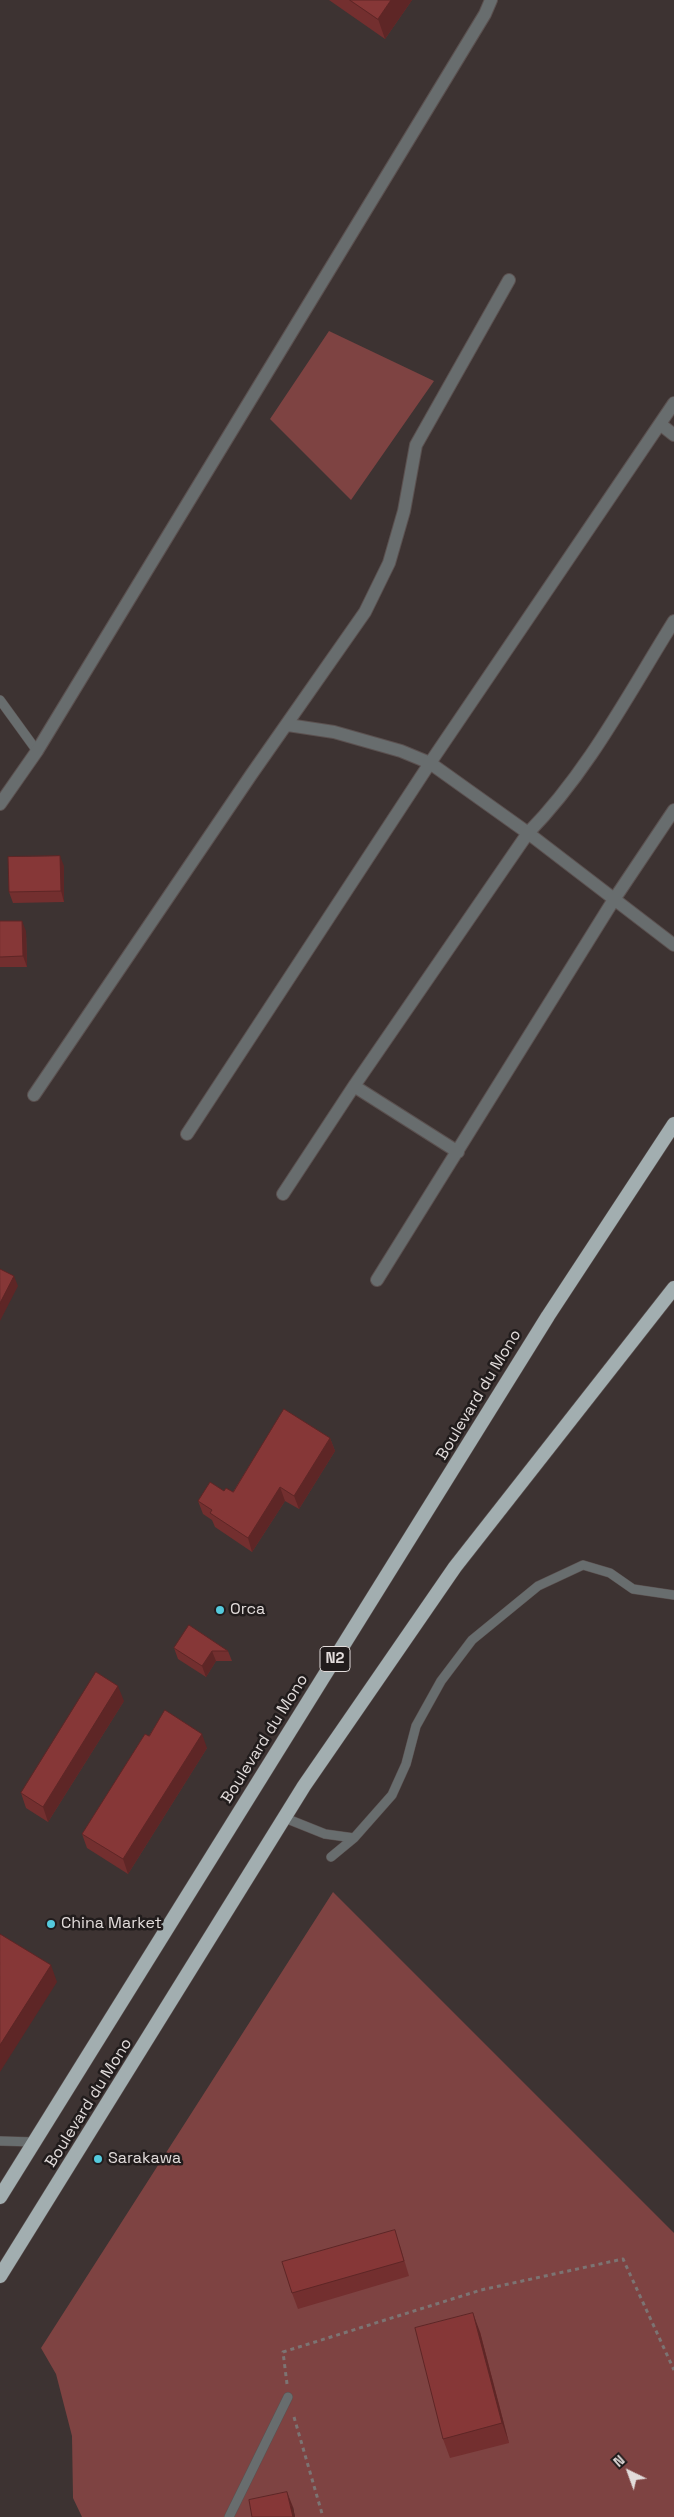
<!DOCTYPE html>
<style>
body{margin:0}
#map{position:relative;width:674px;height:2517px;overflow:hidden;background:#3d3332;font-family:"Space Grotesk",sans-serif}
canvas{display:block}
.north{position:absolute;left:604px;top:2447px;width:50px;height:50px;-webkit-text-stroke:4px #211c1c;paint-order:stroke;rotate:318deg;font-size:14px;font-weight:700;line-height:20px;text-align:center;color:#e2dcdb}
.north::after{content:'';display:block;margin:auto;width:18px;height:22px;background:#e2dcdb;clip-path:polygon(50% 0,100% 100%,50% 72%,0 100%)}
</style>
<div id="map">
<canvas width="674" height="2517"></canvas>
<div class="north">N</div>
</div>
<script>
const g = document.querySelector('canvas').getContext('2d');
g.lineJoin = 'round';
function fill(path, color) {
  g.fillStyle = color;
  g.fill(path, 'evenodd');
}
function stroke(path, color, width, dash) {
  g.strokeStyle = color;
  g.lineWidth = width;
  g.lineCap = dash ? 'butt' : 'round';
  g.setLineDash(dash || []);
  g.stroke(path);
}
function write(font, color, halo, rows, align = 'center') {
  g.font = font + ' "Space Grotesk",sans-serif';
  g.lineWidth = 5;
  g.setLineDash([]);
  g.textBaseline = 'middle';
  g.strokeStyle = halo;
  g.fillStyle = color;
  for (const [text, x, y, turn = 0] of rows) {
    g.save();
    g.translate(x, y);
    g.rotate((+turn || 0) * Math.PI / 180);
    g.textAlign = isNaN(turn) ? turn : align;
    if (halo) g.strokeText(text, 0, 0);
    g.fillText(text, 0, 0);
    g.restore();
  }
}
fill(new Path2D(`
 M 329,331 L 434,381 L 351,500 L 270,419 Z
 M 333,1892 L 674,2233 L 674,2517 L 295,2517 L 293,2507 L 255,2517 L 82,2517 L 73,2498 L 72,2436 L 56,2374 L 41,2348 Z`), '#7e4342');
const service = new Path2D(`
 M 0,700 L 37,751
 M 285,1818 L 325,1834 L 354,1838
 M 331,1857 L 354,1838 L 392,1795 L 406,1764 L 416,1726 L 441,1681 L 472,1640 L 538,1586 L 583,1565 L 610,1573 L 633,1589 L 674,1595
 M 0,2141 L 35,2142
 M 229,2517 L 288,2397`);
const minor = new Path2D(`
 M 660,424 L 674,435
 M 288,725 L 334,732 L 401,751 L 430,763 L 528,833 L 674,945
 M 0,804 L 37,751 L 485,14 L 491,0
 M 354,1086 L 458,1152
 M 34,1095 L 251,775 L 365,612 L 389,563 L 404,511 L 416,445 L 509,280
 M 187,1134 L 430,763 L 674,403
 M 283,1194 L 354,1086 L 528,833 C 588,772 629,693 674,621
 M 377,1280 L 613,901 L 674,810`);
const trunk = new Path2D(`
 M 0,2197 L 548,1316 L 674,1124
 M 0,2276 L 304,1786 L 455,1567 L 674,1288`);
stroke(service, '#5b5150', 10);
stroke(minor, '#5b5150', 14);
stroke(trunk, '#5b5150', 15);
stroke(new Path2D(`
 M 287,2384 L 283,2352 L 481,2290 L 623,2259 L 674,2370
 M 294,2417 L 323,2517`), '#7c7473', 3, [4, 4]);
stroke(service, '#686d6e', 9);
stroke(minor, '#686d6e', 12);
stroke(trunk, '#a2aeb0', 14);
fill(new Path2D(`
 M 329,0 L 412,0 L 385,39 Z
 M 64,866 L 64,902 L 13,903 L 9,892 Z
 M 0,921 L 26,931 L 27,967 L 0,967 Z
 M 330,1438 L 335,1451 L 299,1509 L 285,1501 L 252,1552 L 215,1527 L 212,1520 L 203,1514 L 198,1501 L 224,1491 L 233,1492 Z
 M 174,1648 L 228,1651 L 232,1661 L 216,1661 L 206,1677 L 178,1659 Z
 M 124,1701 L 48,1822 L 26,1808 L 21,1793 Z
 M 149,1736 L 207,1748 L 128,1874 L 87,1848 L 82,1834 Z
 M 400,2246 L 409,2276 L 298,2309 L 292,2293 Z
 M 480,2332 L 509,2443 L 450,2458 L 443,2439 Z`), '#732f2f');
fill(new Path2D(`
 M 391,0 L 412,0 L 385,39 L 378,19 Z
 M 60,856 L 64,866 L 64,902 L 61,891 Z
 M 22,921 L 26,931 L 27,967 L 23,956 Z
 M 14,1276 L 18,1286 L 0,1321 L 0,1303 Z
 M 330,1438 L 335,1451 L 299,1509 L 294,1496 Z
 M 280,1487 L 285,1501 L 252,1552 L 248,1538 Z
 M 212,1651 L 216,1661 L 206,1677 L 202,1666 Z
 M 118,1686 L 124,1701 L 48,1822 L 43,1807 Z
 M 202,1734 L 207,1748 L 128,1874 L 123,1859 Z
 M 51,1965 L 57,1982 L 0,2072 L 0,2045 Z
 M 473,2313 L 480,2332 L 509,2443 L 502,2423 Z
 M 287,2492 L 293,2507 L 295,2517 L 293,2517 Z`), '#5e2626');
const building = new Path2D(`
 M 350,0 L 391,0 L 378,19 Z
 M 60,856 L 61,891 L 9,892 L 8,857 Z
 M 0,921 L 22,921 L 23,956 L 0,957 Z
 M 0,1269 L 14,1276 L 0,1303 Z
 M 284,1409 L 330,1438 L 294,1496 L 280,1487 L 248,1538 L 210,1513 L 212,1510 L 198,1501 L 210,1482 L 224,1491 L 226,1488 L 233,1492 Z
 M 189,1625 L 228,1651 L 212,1651 L 202,1666 L 174,1648 Z
 M 96,1672 L 118,1686 L 43,1807 L 21,1793 Z
 M 165,1710 L 202,1734 L 123,1859 L 82,1834 L 145,1734 L 149,1736 Z
 M 0,1934 L 51,1965 L 0,2045 Z
 M 395,2230 L 404,2261 L 292,2293 L 282,2262 Z
 M 473,2313 L 502,2423 L 443,2439 L 415,2328 Z
 M 287,2492 L 293,2517 L 252,2517 L 249,2500 Z`);
fill(building, '#863737');
stroke(building, '#5e2626', 1);
for (const [x, y, r, color] of [
 [220,1610,5,"#54cadd"],
 [51,1924,5,"#54cadd"],
 [98,2159,5,"#54cadd"]
]) {
  const dot = new Path2D();
  dot.arc(x, y, r, 0, 2 * Math.PI);
  g.fillStyle = color;
  g.fill(dot);
  stroke(dot, '#211c1c', 2);
}
for (const [x, y, w] of [
 [335,1659,30]
]) {
  const box = new Path2D();
  box.roundRect(x - w / 2, y - 12.5, w, 25, 4);
  g.fillStyle = '#211c1c';
  g.fill(box);
  stroke(box, '#e2dcdb', 1);
}
write('bold 15px', '#e2dcdb', null, [
 ["N2",335,1659]
]);
write('16px', '#e2dcdb', '#211c1c', [
 ["Boulevard du Mono",479,1395,-59],
 ["Boulevard du Mono",265,1739,-58],
 ["Boulevard du Mono",89,2103,-58]
]);
write('16px', '#e2dcdb', '#211c1c', [
 ["Orca",230,1610],
 ["China Market",61,1924],
 ["Sarakawa",108,2159]
], 'left');
</script>
